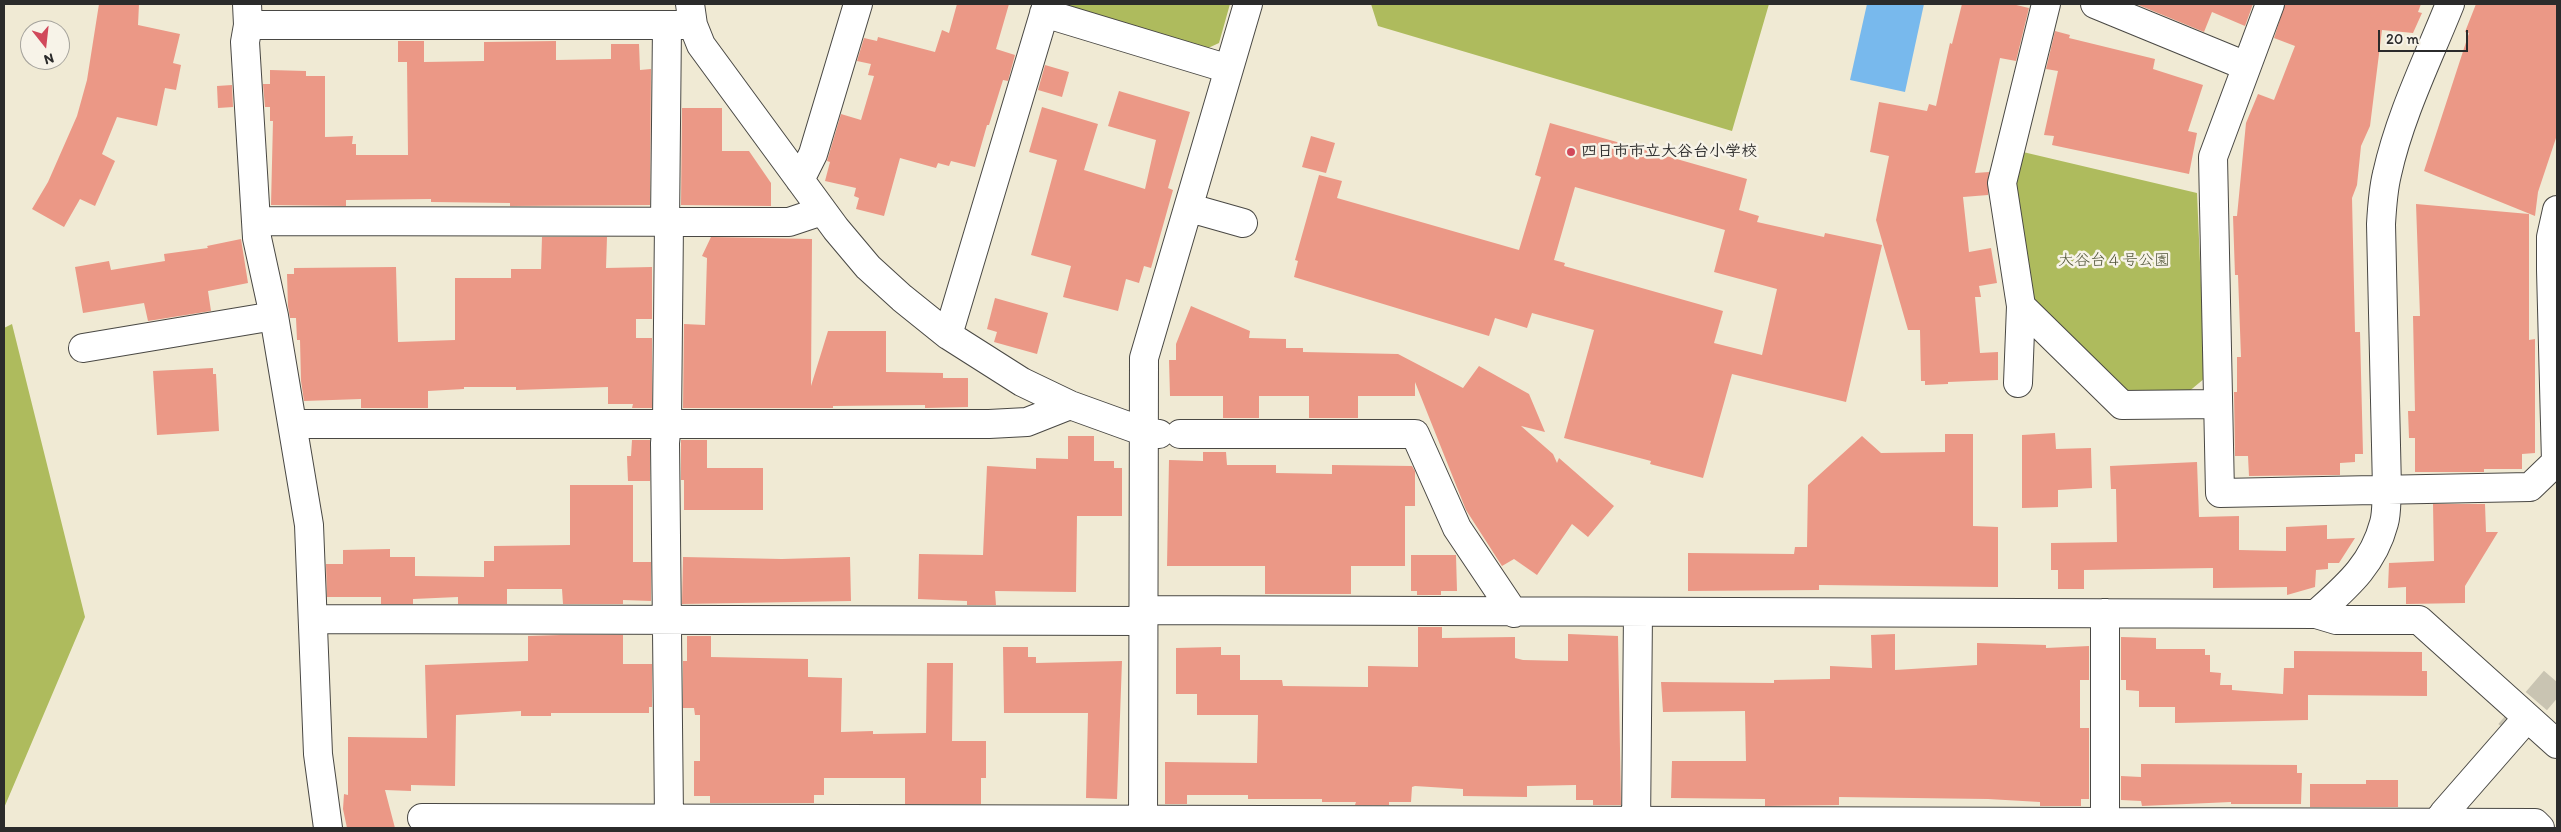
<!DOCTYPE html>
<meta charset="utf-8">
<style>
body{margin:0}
#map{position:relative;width:2561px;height:832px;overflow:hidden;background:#f0ead4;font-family:Itim,sans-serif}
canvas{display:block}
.frame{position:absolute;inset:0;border:5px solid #2b2b2b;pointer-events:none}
.north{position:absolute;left:20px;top:20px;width:50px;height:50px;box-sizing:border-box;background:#f7f3e8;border:1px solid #a5a39c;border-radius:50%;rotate:164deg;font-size:14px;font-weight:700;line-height:20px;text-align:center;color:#2b2b2b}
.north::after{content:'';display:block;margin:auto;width:18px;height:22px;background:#d1495b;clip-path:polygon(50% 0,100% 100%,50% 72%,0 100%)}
.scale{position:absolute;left:2378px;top:30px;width:90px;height:22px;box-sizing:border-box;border:2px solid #2b2b2b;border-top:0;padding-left:6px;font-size:15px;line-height:18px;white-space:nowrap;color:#2b2b2b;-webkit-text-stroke:4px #f7f3e8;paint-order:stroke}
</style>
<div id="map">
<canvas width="2561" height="832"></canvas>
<div class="frame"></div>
<div class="north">N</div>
<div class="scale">20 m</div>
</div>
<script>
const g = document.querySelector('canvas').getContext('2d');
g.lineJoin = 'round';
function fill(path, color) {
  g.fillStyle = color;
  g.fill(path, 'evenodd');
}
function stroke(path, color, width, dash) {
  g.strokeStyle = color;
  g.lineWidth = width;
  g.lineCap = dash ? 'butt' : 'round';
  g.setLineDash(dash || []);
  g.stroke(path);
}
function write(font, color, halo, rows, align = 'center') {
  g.font = font + ' Itim,"Klee One",sans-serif';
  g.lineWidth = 5;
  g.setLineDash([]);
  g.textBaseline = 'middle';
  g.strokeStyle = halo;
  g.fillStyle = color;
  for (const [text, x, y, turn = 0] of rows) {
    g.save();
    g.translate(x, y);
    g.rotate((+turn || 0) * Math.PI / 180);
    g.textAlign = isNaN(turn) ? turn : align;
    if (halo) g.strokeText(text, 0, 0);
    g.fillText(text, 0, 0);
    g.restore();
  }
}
fill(new Path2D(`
 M 1068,4 L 1230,4 L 1219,43 L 1206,49 L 1070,8 Z
 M 1371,4 L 1769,4 L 1732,131 L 1378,26 Z
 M 2023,152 L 2197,193 L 2205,378 L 2187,393 L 2127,394 L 2031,298 L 2015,184 Z
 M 12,324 L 85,617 L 4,808 L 4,328 Z`), '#aebb5d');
fill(new Path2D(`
 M 1867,4 L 1924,4 L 1905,92 L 1850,80 Z`), '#78b9ed');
fill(new Path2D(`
 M 99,4 L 139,4 L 138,25 L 180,34 L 173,63 L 181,65 L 176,90 L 165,88 L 157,126 L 117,117 L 102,154 L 115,161 L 95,206 L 80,199 L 64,227 L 32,209 L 48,182 L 77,116 L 87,80 Z
 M 957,4 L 1009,4 L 996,49 L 1015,55 L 1008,81 L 1003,80 L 989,125 L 987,125 L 975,167 L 951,161 L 949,166 L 938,163 L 936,168 L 900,158 L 884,216 L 856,209 L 859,198 L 854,196 L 856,188 L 825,181 L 830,162 L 827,161 L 841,114 L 861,120 L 874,76 L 868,75 L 871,64 L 857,61 L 864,38 L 877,41 L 878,37 L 935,52 L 942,30 L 949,33 Z
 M 1962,4 L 2012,4 L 2029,8 L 2016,61 L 2000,58 L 1975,173 L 1989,172 L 1988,195 L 1963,197 L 1969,252 L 1991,248 L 1997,283 L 1979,286 L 1981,297 L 1975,297 L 1980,353 L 1998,352 L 1998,380 L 1948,382 L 1948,384 L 1925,385 L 1925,381 L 1921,381 L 1920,330 L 1908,330 L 1876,220 L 1889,156 L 1870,152 L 1879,102 L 1927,111 L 1929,104 L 1936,106 L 1950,43 L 1952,44 Z
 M 2136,4 L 2253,4 L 2245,26 L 2212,12 L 2204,32 Z
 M 2285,4 L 2421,4 L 2418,12 L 2422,13 L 2413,33 L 2382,30 L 2370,126 L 2361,146 L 2357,185 L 2352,198 L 2355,332 L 2360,332 L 2363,454 L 2355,454 L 2355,462 L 2340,463 L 2340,475 L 2249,476 L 2248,456 L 2235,456 L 2234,392 L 2237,392 L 2237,357 L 2241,357 L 2238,275 L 2235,275 L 2233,216 L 2237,216 L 2246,123 L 2258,94 L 2274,100 L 2295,46 L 2274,38 Z
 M 2476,4 L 2557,4 L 2557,135 L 2538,192 L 2535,216 L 2424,171 L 2469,33 L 2465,32 Z
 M 2055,31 L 2070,35 L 2069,38 L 2155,59 L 2153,69 L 2203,85 L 2188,131 L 2197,133 L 2189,174 L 2052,145 L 2054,136 L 2044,135 L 2058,71 L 2046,69 Z
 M 398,41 L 424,41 L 424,62 L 484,61 L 484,42 L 556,41 L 556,60 L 611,59 L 611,44 L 639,44 L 640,70 L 651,69 L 650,205 L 510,206 L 510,203 L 431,202 L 431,199 L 346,200 L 346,206 L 271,205 L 273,121 L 270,121 L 270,107 L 265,107 L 263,84 L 270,84 L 270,70 L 306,71 L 306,76 L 325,76 L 325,137 L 353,136 L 352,144 L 356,144 L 356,155 L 408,155 L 407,62 L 423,62 L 398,62 Z
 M 1045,65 L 1069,72 L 1062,97 L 1038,90 Z
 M 232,85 L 233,107 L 218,108 L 217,86 Z
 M 1119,91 L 1190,112 L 1168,188 L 1173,190 L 1151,268 L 1144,266 L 1139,283 L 1126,279 L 1118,311 L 1063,297 L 1071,266 L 1031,255 L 1057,160 L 1029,152 L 1042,107 L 1098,124 L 1084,170 L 1145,189 L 1156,140 L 1108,126 Z
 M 682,108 L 722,108 L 722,151 L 749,151 L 771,183 L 771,206 L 681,205 Z
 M 1550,123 L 1747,179 L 1739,210 L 1759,216 L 1757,222 L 1824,237 L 1825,233 L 1882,245 L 1846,402 L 1732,374 L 1703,478 L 1650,464 L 1651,461 L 1564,438 L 1594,330 L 1532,313 L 1527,328 L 1495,318 L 1489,336 L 1294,277 L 1298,261 L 1295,260 L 1319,175 L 1342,181 L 1337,198 L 1519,250 L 1541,177 L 1535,175 ZM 1575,187 L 1725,230 L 1714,272 L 1777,289 L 1762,355 L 1714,343 L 1723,311 L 1564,266 L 1565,263 L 1554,260 Z
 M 1311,136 L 1335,143 L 1326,173 L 1302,167 Z
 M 2416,204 L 2529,214 L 2529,340 L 2535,339 L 2535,453 L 2522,454 L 2522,469 L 2484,469 L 2484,472 L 2415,472 L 2415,438 L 2409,438 L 2408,411 L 2415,411 L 2413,316 L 2420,316 Z
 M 542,237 L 607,237 L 606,268 L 652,267 L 652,319 L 636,319 L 636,338 L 652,338 L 652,408 L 632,408 L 633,404 L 608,404 L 608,387 L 516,390 L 516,387 L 464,387 L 464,389 L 428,391 L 428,408 L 361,408 L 361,399 L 304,401 L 301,381 L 300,340 L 297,340 L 296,318 L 290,318 L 288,306 L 287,274 L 294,274 L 294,268 L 396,267 L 398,342 L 455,340 L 455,278 L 511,278 L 511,269 L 541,269 Z
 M 711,237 L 812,239 L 811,386 L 828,331 L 886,331 L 886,372 L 943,373 L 943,378 L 968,378 L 968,407 L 925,408 L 925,405 L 833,406 L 833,408 L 683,408 L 684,324 L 705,325 L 707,258 L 702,256 Z
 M 241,239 L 248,283 L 208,291 L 211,311 L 148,321 L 144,303 L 83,313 L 75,267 L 109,261 L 111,270 L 165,261 L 164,254 L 208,248 L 207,246 Z
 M 995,298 L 1048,313 L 1037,354 L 994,342 L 997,332 L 987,329 Z
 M 1191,306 L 1250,331 L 1249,338 L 1286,339 L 1286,348 L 1303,348 L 1303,352 L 1398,354 L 1463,388 L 1479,366 L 1529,394 L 1545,432 L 1521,426 L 1553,454 L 1557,463 L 1559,458 L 1614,506 L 1588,537 L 1572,524 L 1537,575 L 1514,559 L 1502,566 L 1466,510 L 1415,382 L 1415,396 L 1358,396 L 1358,418 L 1309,418 L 1309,396 L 1259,396 L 1259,418 L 1223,418 L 1223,396 L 1170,396 L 1169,360 L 1176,360 L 1176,344 Z
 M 213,368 L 213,374 L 216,374 L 219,431 L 157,435 L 153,371 Z
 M 2055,433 L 2056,449 L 2091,448 L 2092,488 L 2058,490 L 2058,507 L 2022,508 L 2022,435 Z
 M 1945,434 L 1973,434 L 1973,526 L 1998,527 L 1998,587 L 1819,585 L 1819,590 L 1688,591 L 1688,553 L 1794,554 L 1795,547 L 1807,547 L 1808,485 L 1862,436 L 1881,453 L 1945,452 Z
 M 1068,436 L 1094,436 L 1094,461 L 1114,461 L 1114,468 L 1122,468 L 1122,516 L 1077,516 L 1076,592 L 995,591 L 996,605 L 967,605 L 967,601 L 918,599 L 919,554 L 983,555 L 987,466 L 1036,469 L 1036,458 L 1068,459 Z
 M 632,440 L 650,440 L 650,481 L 628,481 L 627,456 L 631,456 Z
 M 681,440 L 707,440 L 707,468 L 763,468 L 763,510 L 684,510 L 684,480 L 681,480 Z
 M 1203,452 L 1226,452 L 1227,465 L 1276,465 L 1276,473 L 1332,474 L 1332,465 L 1412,466 L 1415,471 L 1415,506 L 1405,506 L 1405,566 L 1351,566 L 1351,594 L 1265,594 L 1265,566 L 1167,566 L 1169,460 L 1203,461 Z
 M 2197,462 L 2199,517 L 2239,516 L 2239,550 L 2286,551 L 2286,527 L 2327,525 L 2327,539 L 2355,538 L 2339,563 L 2328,563 L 2328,569 L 2316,570 L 2315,587 L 2287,595 L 2287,587 L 2213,588 L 2213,568 L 2084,570 L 2084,589 L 2058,589 L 2058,570 L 2051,570 L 2051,543 L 2117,542 L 2116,489 L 2111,489 L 2110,466 Z
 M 570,485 L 633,485 L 633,562 L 651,562 L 651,601 L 623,600 L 623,604 L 563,604 L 562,589 L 507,589 L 507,604 L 458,604 L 458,597 L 413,599 L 413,604 L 381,604 L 381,597 L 327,597 L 326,564 L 343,564 L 343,550 L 390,549 L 390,557 L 415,557 L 415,576 L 484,577 L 484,561 L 494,561 L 494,546 L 570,545 Z
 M 2433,504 L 2485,504 L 2486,532 L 2498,532 L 2465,586 L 2465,603 L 2406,604 L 2406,587 L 2388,588 L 2389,563 L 2434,561 Z
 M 1411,555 L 1456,555 L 1457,591 L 1441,591 L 1441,595 L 1417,595 L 1417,591 L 1411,591 Z
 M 683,557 L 782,559 L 850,557 L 851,601 L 682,604 Z
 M 1418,627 L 1442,627 L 1442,638 L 1515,637 L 1515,658 L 1523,660 L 1568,661 L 1568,634 L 1618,636 L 1621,805 L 1593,805 L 1593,800 L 1576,800 L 1576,785 L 1527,786 L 1527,797 L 1463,796 L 1463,789 L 1415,786 L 1412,787 L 1411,802 L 1389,802 L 1389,805 L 1355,805 L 1356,802 L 1322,802 L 1322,799 L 1248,799 L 1248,795 L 1187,795 L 1187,804 L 1165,804 L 1165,762 L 1257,763 L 1258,715 L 1197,715 L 1197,694 L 1176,694 L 1176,648 L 1221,647 L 1221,655 L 1240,655 L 1240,680 L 1282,680 L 1283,686 L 1368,687 L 1368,666 L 1418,667 Z
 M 1895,634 L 1895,670 L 1977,665 L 1977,643 L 2046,645 L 2046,648 L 2089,646 L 2089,680 L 2080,680 L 2080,728 L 2089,728 L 2089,799 L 2081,799 L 2081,806 L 2040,806 L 2040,802 L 1988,799 L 1839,797 L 1839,805 L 1765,806 L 1765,799 L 1671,798 L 1672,761 L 1746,761 L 1745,711 L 1663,712 L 1661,682 L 1774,683 L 1774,680 L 1830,679 L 1830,666 L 1872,668 L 1871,635 Z
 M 560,635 L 623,635 L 623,664 L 652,664 L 652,707 L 649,707 L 649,713 L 551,713 L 551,716 L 521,716 L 521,711 L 456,715 L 455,786 L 411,785 L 411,791 L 385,790 L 395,828 L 347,828 L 343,809 L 344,794 L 348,795 L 348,737 L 427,738 L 425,665 L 528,661 L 528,636 Z
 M 687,636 L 711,636 L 711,657 L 808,659 L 808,677 L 842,678 L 841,732 L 873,731 L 873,734 L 926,733 L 927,663 L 953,663 L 952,741 L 986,741 L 986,778 L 981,778 L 981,804 L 905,804 L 905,778 L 824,778 L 824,795 L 814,795 L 814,803 L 710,803 L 710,796 L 694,796 L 694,761 L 700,761 L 700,715 L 695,715 L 694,708 L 683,708 L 683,661 L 687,661 Z
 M 2121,637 L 2156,638 L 2156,649 L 2205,649 L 2205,655 L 2210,655 L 2210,672 L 2221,673 L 2220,685 L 2232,685 L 2232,690 L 2283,694 L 2284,668 L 2294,668 L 2294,651 L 2422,652 L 2422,671 L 2427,671 L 2427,696 L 2308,695 L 2308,720 L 2175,723 L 2175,707 L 2139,707 L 2139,691 L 2126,690 L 2126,680 L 2121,680 Z
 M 1003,647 L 1028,647 L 1028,657 L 1036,657 L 1036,663 L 1122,661 L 1117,799 L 1086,798 L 1088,713 L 1004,713 Z
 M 2141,764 L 2297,765 L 2297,773 L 2302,773 L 2301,804 L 2231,804 L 2231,802 L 2142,806 L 2141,801 L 2121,800 L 2121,776 L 2141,777 Z
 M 2366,780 L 2398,780 L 2398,807 L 2310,807 L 2310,784 L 2366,784 Z`), '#eb9886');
stroke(new Path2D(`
 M 2509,733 L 2557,677`), '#c9c4b2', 28, [28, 14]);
const minor = new Path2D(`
 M 247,4 L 248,25 L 245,42 L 257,238 L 274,316 L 309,525 L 318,754 L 328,828
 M 690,4 L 693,25 L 701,45 L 836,229 L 868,267 L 902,298 L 948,335 L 1022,382 L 1070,405 L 1142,431 L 1159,434
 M 2046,4 L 2002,183 L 2021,306 L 2122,405 L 2218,404
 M 2095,4 L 2246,66
 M 2270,4 L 2213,157 L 2220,493 L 2530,487 L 2556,462 L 2551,270 L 2551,237 L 2557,210
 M 1044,13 L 1229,69
 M 248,25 L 693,25
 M 800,180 L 813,154 L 858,4
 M 1190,208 L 1243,223
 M 256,221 L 789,222 L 822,211
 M 665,223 L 667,25
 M 669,223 L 667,422 L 665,443 L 669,818
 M 948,335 L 1047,4
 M 83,348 L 274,316
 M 2018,383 L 2021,306
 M 293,424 L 989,424 L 1027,422 L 1070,405
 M 1180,434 L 1415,434 L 1457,528 L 1514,613
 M 1143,610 L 2316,614 C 2346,587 2373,565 2384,523 C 2387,513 2386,500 2387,489 L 2381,224 C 2382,207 2383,190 2387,174 C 2400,115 2428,59 2450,4
 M 2316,614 L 2336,620 L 2419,620 L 2557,744
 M 313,619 L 1143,621
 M 422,818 L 2535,823 L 2540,828
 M 1143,828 L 1144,358 L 1248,4
 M 1636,828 L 1638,612
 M 2105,828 L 2105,613
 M 2437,828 L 2437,823 L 2444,813 L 2527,718`);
stroke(minor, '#494844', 30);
stroke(minor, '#fff', 28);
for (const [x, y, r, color] of [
 [1571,152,5,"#d1495b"]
]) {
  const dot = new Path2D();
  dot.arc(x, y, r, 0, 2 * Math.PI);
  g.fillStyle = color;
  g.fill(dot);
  stroke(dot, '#f7f3e8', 2);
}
write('bold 16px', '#2b2b2b', '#f7f3e8', [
 ["四日市市立大谷台小学校",1581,152]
], 'left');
write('16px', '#52563a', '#f7f3e8', [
 ["大谷台４号公園",2114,261]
]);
</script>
